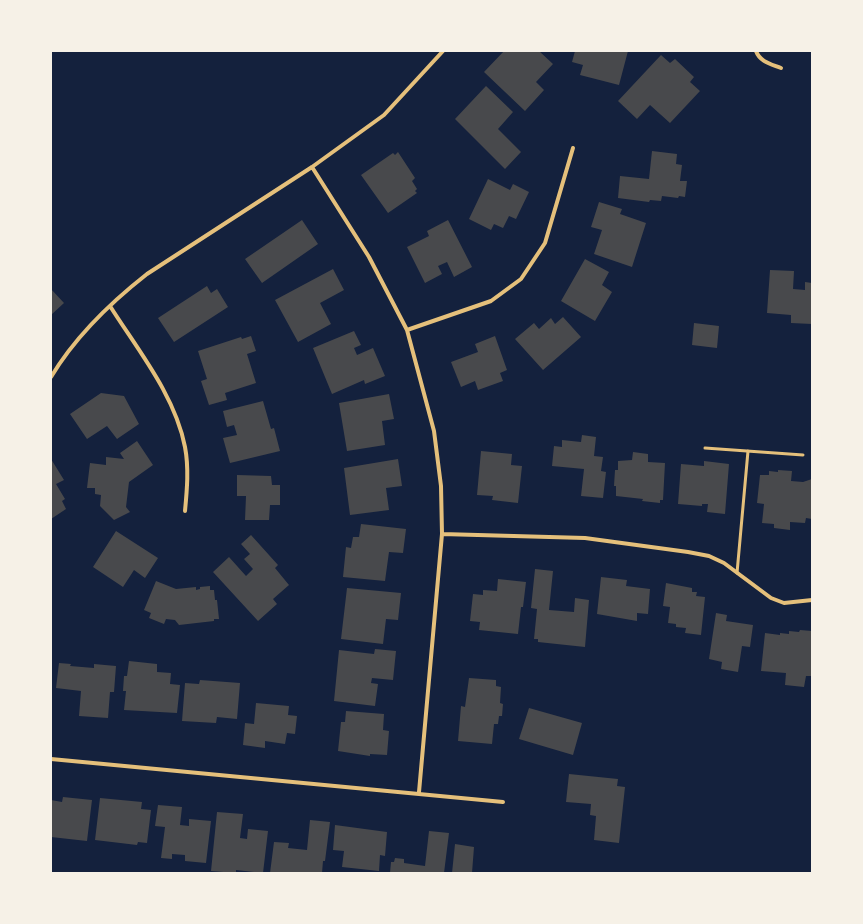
<!DOCTYPE html>
<style>
body{margin:0}
#map{position:relative;width:863px;height:924px;overflow:hidden;background:#14213d;font-family:Mulish,sans-serif}
canvas{display:block}
.frame{position:absolute;inset:0;border:52px solid #f6f1e7;pointer-events:none}
</style>
<div id="map">
<canvas width="863" height="924"></canvas>
<div class="frame"></div>
</div>
<script>
const g = document.querySelector('canvas').getContext('2d');
g.lineJoin = 'round';
function fill(path, color) {
  g.fillStyle = color;
  g.fill(path, 'evenodd');
}
function stroke(path, color, width, dash) {
  g.strokeStyle = color;
  g.lineWidth = width;
  g.lineCap = dash ? 'butt' : 'round';
  g.setLineDash(dash || []);
  g.stroke(path);
}
fill(new Path2D(`
 M 504,51 L 539,51 L 553,64 L 536,82 L 544,90 L 525,111 L 484,72 Z
 M 575,51 L 628,51 L 619,85 L 580,75 L 583,65 L 572,62 Z
 M 661,55 L 670,63 L 675,59 L 694,77 L 690,82 L 700,91 L 670,123 L 650,105 L 637,119 L 618,101 Z
 M 486,86 L 513,112 L 498,129 L 521,152 L 505,169 L 455,119 Z
 M 652,151 L 677,154 L 676,164 L 682,165 L 680,181 L 687,181 L 685,197 L 679,196 L 678,198 L 662,196 L 661,201 L 650,200 L 649,202 L 618,198 L 620,176 L 649,179 Z
 M 398,152 L 415,178 L 412,181 L 417,189 L 415,191 L 417,193 L 388,213 L 361,175 L 393,153 L 395,155 Z
 M 488,179 L 510,190 L 513,184 L 529,192 L 516,219 L 509,216 L 503,228 L 494,224 L 491,230 L 469,219 Z
 M 599,202 L 622,209 L 620,214 L 646,223 L 632,267 L 594,254 L 602,230 L 591,227 Z
 M 302,220 L 318,244 L 262,283 L 245,259 Z
 M 448,220 L 472,267 L 454,277 L 447,262 L 438,266 L 442,274 L 425,283 L 407,247 L 429,236 L 427,231 Z
 M 585,259 L 609,272 L 602,285 L 612,292 L 595,321 L 561,301 Z
 M 333,269 L 344,290 L 320,303 L 331,324 L 298,342 L 275,300 Z
 M 770,270 L 794,271 L 793,289 L 805,290 L 805,282 L 812,283 L 812,324 L 791,323 L 791,315 L 767,313 Z
 M 207,286 L 211,293 L 217,289 L 228,307 L 174,342 L 158,318 Z
 M 51,289 L 64,303 L 51,315 Z
 M 563,317 L 581,337 L 543,370 L 515,339 L 534,323 L 539,329 L 551,318 L 555,324 Z
 M 694,323 L 719,326 L 717,348 L 692,345 Z
 M 354,331 L 361,345 L 354,348 L 357,355 L 373,348 L 385,376 L 365,384 L 364,380 L 332,394 L 313,348 Z
 M 251,336 L 256,351 L 247,354 L 256,383 L 225,393 L 227,400 L 209,405 L 201,381 L 207,379 L 198,351 L 241,337 L 242,339 Z
 M 495,336 L 507,370 L 500,373 L 503,381 L 478,390 L 475,381 L 461,387 L 451,362 L 478,352 L 475,344 Z
 M 101,393 L 124,396 L 139,424 L 117,439 L 107,426 L 87,439 L 70,414 Z
 M 389,394 L 394,419 L 382,421 L 385,445 L 347,451 L 339,403 Z
 M 263,401 L 271,429 L 274,428 L 280,451 L 230,463 L 223,438 L 237,435 L 234,425 L 227,427 L 223,411 Z
 M 582,435 L 596,437 L 594,456 L 603,457 L 601,471 L 606,472 L 603,498 L 581,496 L 584,469 L 552,466 L 554,446 L 562,447 L 562,440 L 581,442 Z
 M 137,441 L 153,465 L 129,482 L 126,507 L 130,512 L 114,520 L 100,506 L 101,495 L 95,494 L 95,488 L 87,488 L 90,463 L 106,465 L 106,457 L 124,459 L 120,453 Z
 M 481,451 L 512,454 L 511,465 L 522,466 L 518,503 L 492,500 L 493,496 L 477,495 Z
 M 633,452 L 648,454 L 648,462 L 665,463 L 663,500 L 660,500 L 660,503 L 642,501 L 643,499 L 616,496 L 616,486 L 614,486 L 615,470 L 618,470 L 618,461 L 632,460 Z
 M 51,459 L 64,480 L 56,484 L 65,499 L 62,501 L 66,509 L 51,519 Z
 M 398,459 L 402,486 L 386,488 L 389,510 L 350,515 L 344,468 Z
 M 704,461 L 729,464 L 725,514 L 707,512 L 708,504 L 702,504 L 702,506 L 678,504 L 681,464 L 704,466 Z
 M 778,470 L 792,471 L 791,481 L 803,482 L 812,479 L 812,519 L 806,518 L 805,523 L 790,522 L 790,530 L 774,528 L 774,524 L 762,523 L 764,504 L 757,503 L 760,475 L 769,475 L 769,471 L 778,472 Z
 M 237,475 L 271,476 L 272,485 L 280,485 L 280,505 L 270,505 L 269,520 L 245,520 L 246,496 L 237,496 Z
 M 361,524 L 406,529 L 403,553 L 389,552 L 385,581 L 343,577 L 346,547 L 351,548 L 353,537 L 359,537 Z
 M 116,531 L 158,558 L 145,578 L 134,570 L 123,587 L 93,567 Z
 M 251,535 L 278,565 L 275,568 L 289,585 L 273,599 L 277,604 L 258,621 L 213,572 L 229,557 L 246,576 L 253,569 L 244,559 L 250,554 L 241,544 Z
 M 535,569 L 553,571 L 549,610 L 574,612 L 575,598 L 589,600 L 585,647 L 538,642 L 538,639 L 534,639 L 537,609 L 531,608 Z
 M 601,577 L 627,580 L 626,586 L 650,589 L 648,614 L 637,613 L 637,621 L 597,614 Z
 M 498,579 L 526,582 L 523,607 L 521,607 L 518,634 L 479,630 L 480,622 L 470,621 L 473,594 L 483,595 L 483,590 L 497,591 Z
 M 156,581 L 176,589 L 196,587 L 196,590 L 200,589 L 200,587 L 210,586 L 210,590 L 214,590 L 215,600 L 217,600 L 219,619 L 214,619 L 214,621 L 179,625 L 175,620 L 166,619 L 164,624 L 149,618 L 151,613 L 144,610 Z
 M 666,583 L 692,588 L 692,592 L 697,592 L 696,596 L 705,597 L 701,635 L 685,633 L 686,628 L 676,627 L 676,624 L 668,623 L 670,607 L 663,606 Z
 M 347,588 L 401,593 L 398,620 L 386,619 L 383,644 L 341,639 Z
 M 716,613 L 727,615 L 726,621 L 753,625 L 750,647 L 742,646 L 738,672 L 721,669 L 722,662 L 709,659 Z
 M 800,630 L 812,631 L 812,676 L 806,676 L 804,687 L 785,685 L 786,673 L 761,671 L 765,633 L 780,635 L 780,633 L 789,634 L 789,631 L 799,632 Z
 M 375,649 L 396,651 L 393,680 L 372,678 L 371,683 L 378,684 L 375,706 L 334,701 L 339,650 L 374,654 Z
 M 129,661 L 157,664 L 157,672 L 171,673 L 170,684 L 180,685 L 177,713 L 124,710 L 126,691 L 123,691 L 124,676 L 127,676 Z
 M 59,663 L 71,664 L 70,666 L 94,668 L 94,664 L 116,666 L 114,692 L 110,692 L 108,718 L 79,716 L 81,691 L 56,688 Z
 M 469,678 L 496,680 L 496,686 L 501,687 L 500,703 L 503,704 L 502,716 L 499,716 L 498,724 L 494,724 L 492,744 L 458,741 L 461,706 L 465,707 Z
 M 200,680 L 240,683 L 237,719 L 217,717 L 216,723 L 182,721 L 185,683 L 199,684 Z
 M 256,703 L 289,706 L 288,715 L 297,716 L 295,734 L 287,733 L 285,744 L 265,741 L 265,748 L 243,745 L 245,723 L 254,724 Z
 M 529,708 L 582,723 L 573,755 L 519,739 Z
 M 346,711 L 384,714 L 383,730 L 389,731 L 387,755 L 370,754 L 370,756 L 338,751 L 341,722 L 345,722 Z
 M 569,774 L 618,779 L 617,786 L 625,787 L 619,843 L 594,840 L 596,816 L 590,815 L 591,804 L 566,802 Z
 M 63,797 L 92,800 L 87,841 L 51,837 L 51,800 L 62,802 Z
 M 100,798 L 142,802 L 141,809 L 151,810 L 147,843 L 138,842 L 137,845 L 95,840 Z
 M 158,805 L 182,807 L 180,825 L 189,826 L 189,819 L 211,821 L 206,863 L 185,861 L 185,855 L 172,854 L 172,859 L 161,858 L 165,827 L 155,826 Z
 M 217,812 L 243,814 L 240,838 L 247,839 L 248,829 L 268,831 L 263,873 L 236,870 L 236,873 L 211,871 Z
 M 310,820 L 330,822 L 325,861 L 323,861 L 322,873 L 270,873 L 274,842 L 289,843 L 288,848 L 307,850 Z
 M 335,825 L 387,832 L 385,856 L 380,855 L 379,871 L 342,867 L 344,851 L 333,850 Z
 M 429,831 L 449,833 L 444,873 L 390,873 L 391,862 L 394,862 L 395,858 L 404,859 L 404,863 L 425,866 Z
 M 455,844 L 474,847 L 472,873 L 452,873 Z`), '#48494c');
stroke(new Path2D(`
 M 705,448 L 803,455
 M 737,573 L 748,451`), '#e5c07b', 3);
stroke(new Path2D(`
 M 756,51 C 760,62 771,64 781,68
 M 312,167 L 369,257 L 407,330 L 434,431 L 441,486 L 442,534 L 419,792
 M 110,306 C 137,349 175,395 185,447 C 189,468 187,490 185,511
 M 407,330 L 491,301 L 521,279 L 545,243 L 573,148
 M 51,377 C 75,337 110,303 147,274 L 312,167 L 384,115 L 443,51
 M 442,534 L 585,538 L 688,552 L 709,556 L 724,563 L 771,598 L 784,603 L 812,600
 M 51,759 L 503,802`), '#e5c07b', 4);
</script>
